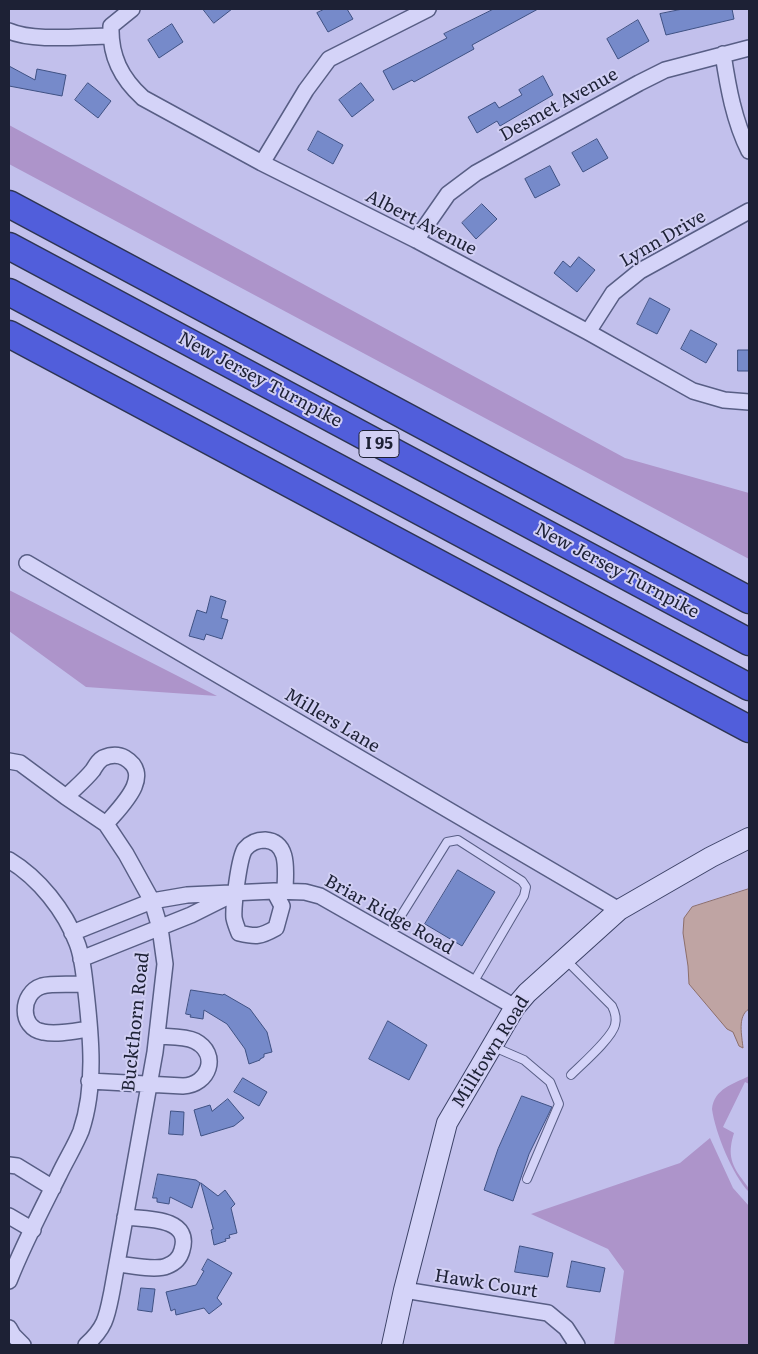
<!DOCTYPE html>
<style>
body{margin:0}
#map{position:relative;width:758px;height:1354px;overflow:hidden;background:#c2c0ec;font-family:Literata,serif}
canvas{display:block}
.frame{position:absolute;inset:0;border:10px solid #1d2135;pointer-events:none}
</style>
<div id="map">
<canvas width="758" height="1354"></canvas>
<div class="frame"></div>
</div>
<script>
const g = document.querySelector('canvas').getContext('2d');
g.lineJoin = 'round';
function fill(path, color) {
  g.fillStyle = color;
  g.fill(path, 'evenodd');
}
function stroke(path, color, width, dash) {
  g.strokeStyle = color;
  g.lineWidth = width;
  g.lineCap = dash ? 'butt' : 'round';
  g.setLineDash(dash || []);
  g.stroke(path);
}
function write(font, color, halo, rows, align = 'center') {
  g.font = font + ' Literata,serif';
  g.lineWidth = 4;
  g.setLineDash([]);
  g.textBaseline = 'middle';
  g.strokeStyle = halo;
  g.fillStyle = color;
  for (const [text, x, y, turn = 0] of rows) {
    g.save();
    g.translate(x, y);
    g.rotate((+turn || 0) * Math.PI / 180);
    g.textAlign = isNaN(turn) ? turn : align;
    if (halo) g.strokeText(text, 0, 0);
    g.fillText(text, 0, 0);
    g.restore();
  }
}
fill(new Path2D(`
 M 9,125 L 625,458 L 749,493 L 749,559 L 9,164 Z
 M 9,590 L 217,696 L 86,687 L 9,631 Z
 M 749,1076 L 749,1084 L 745,1082 L 723,1127 L 734,1133 C 728,1152 730,1163 742,1179 C 745,1184 749,1186 749,1192 C 733,1176 715,1132 712,1109 C 714,1089 733,1084 749,1076 Z
 M 710,1138 L 733,1188 L 749,1206 L 749,1345 L 614,1345 L 624,1271 L 608,1249 L 531,1214 L 680,1163 Z`), '#ad94ca');
const water = new Path2D(`
 M 749,889 L 749,1009 C 737,1016 742,1036 743,1048 L 739,1046 L 733,1032 L 727,1029 L 689,984 L 688,966 L 683,933 L 684,918 L 692,907 Z`);
fill(water, '#bfa4a3');
stroke(water, '#8c6e6a', 1);
const building = new Path2D(`
 M 203,9 L 232,9 L 214,23 Z
 M 325,9 L 347,9 L 353,19 L 328,32 L 317,13 Z
 M 494,9 L 538,9 L 472,45 L 474,49 L 414,82 L 412,80 L 393,90 L 383,71 L 447,38 L 444,34 Z
 M 683,9 L 732,9 L 734,19 L 666,35 L 660,14 Z
 M 638,20 L 649,41 L 618,59 L 607,39 Z
 M 172,24 L 183,42 L 159,58 L 148,40 Z
 M 9,66 L 35,80 L 37,69 L 66,75 L 62,96 L 9,86 Z
 M 543,76 L 553,95 L 500,126 L 497,121 L 477,133 L 468,117 L 495,102 L 499,108 L 522,95 L 519,90 Z
 M 88,83 L 111,101 L 98,118 L 75,100 Z
 M 361,83 L 374,100 L 352,117 L 339,100 Z
 M 318,131 L 343,145 L 333,164 L 308,150 Z
 M 597,139 L 608,158 L 583,172 L 572,153 Z
 M 550,166 L 560,185 L 535,198 L 525,179 Z
 M 482,204 L 497,219 L 476,239 L 462,223 Z
 M 579,257 L 595,270 L 577,292 L 554,273 L 563,261 L 570,267 Z
 M 650,298 L 670,309 L 657,334 L 637,324 Z
 M 691,330 L 717,344 L 706,363 L 681,349 Z
 M 738,350 L 749,350 L 749,371 L 738,371 Z
 M 211,596 L 226,601 L 221,618 L 228,620 L 222,639 L 206,634 L 204,640 L 189,636 L 197,610 L 206,613 Z
 M 458,870 L 495,892 L 462,946 L 425,924 Z
 M 191,990 L 223,995 L 224,994 L 250,1009 L 267,1032 L 272,1052 L 264,1054 L 264,1057 L 260,1059 L 260,1060 L 249,1064 L 245,1049 L 227,1024 L 204,1010 L 203,1019 L 190,1017 L 191,1015 L 186,1014 Z
 M 388,1021 L 427,1045 L 409,1080 L 369,1059 Z
 M 243,1078 L 267,1092 L 259,1106 L 234,1092 Z
 M 522,1096 L 552,1107 L 529,1154 L 513,1201 L 484,1190 L 498,1149 Z
 M 228,1099 L 244,1118 L 234,1126 L 201,1136 L 194,1110 L 210,1105 L 212,1111 Z
 M 171,1111 L 184,1112 L 183,1135 L 169,1134 Z
 M 158,1174 L 196,1180 L 200,1183 L 192,1208 L 170,1197 L 169,1204 L 157,1202 L 157,1198 L 153,1198 Z
 M 201,1183 L 218,1196 L 225,1190 L 235,1204 L 231,1208 L 237,1233 L 229,1235 L 230,1238 L 225,1239 L 226,1241 L 214,1245 L 211,1230 L 213,1229 Z
 M 520,1246 L 553,1253 L 548,1277 L 515,1272 Z
 M 208,1259 L 232,1273 L 217,1298 L 222,1304 L 209,1314 L 204,1308 L 176,1315 L 175,1309 L 171,1311 L 166,1292 L 196,1285 L 204,1271 L 202,1270 Z
 M 572,1261 L 605,1268 L 600,1292 L 567,1287 Z
 M 141,1288 L 155,1289 L 152,1312 L 138,1310 Z`);
fill(building, '#768aca');
stroke(building, '#3f5183', 1);
const lane = new Path2D(`
 M 389,935 L 447,842 L 458,840 L 522,881 L 526,887 L 524,896 L 473,983
 M 565,959 L 612,1006 C 615,1012 617,1018 615,1025 C 612,1038 582,1064 571,1075
 M 494,1047 L 524,1060 L 550,1082 L 559,1104 L 527,1179`);
const street = new Path2D(`
 M 132,9 L 111,26 C 110,56 121,78 143,98 L 262,163 L 416,240 L 588,332 L 693,391 L 724,400 L 749,402
 M 9,31 C 34,42 82,36 111,36
 M 723,54 C 728,87 734,121 749,151
 M 262,163 L 306,90 L 329,59 L 428,9
 M 416,240 L 448,194 L 476,173 L 639,83 L 665,70 L 749,48
 M 588,332 L 613,293 L 640,271 L 749,211
 M 27,563 L 619,910
 M 9,761 L 20,763 L 66,797 L 106,824 L 126,854 L 152,901 L 160,928 L 165,964 L 155,1052 L 112,1291 C 107,1316 106,1327 86,1345
 M 66,797 C 75,788 85,780 93,770 C 96,765 98,761 103,758 C 110,755 118,754 125,758 C 155,776 119,808 106,824
 M 9,860 C 39,878 65,911 77,943 C 83,958 84,976 86,992 C 91,1036 96,1087 81,1131 C 75,1146 66,1160 59,1175 C 42,1209 23,1245 9,1281
 M 274,891 L 282,906 L 276,928 C 260,937 256,937 239,933 C 237,928 235,923 234,918 C 233,907 239,857 245,849 C 250,843 257,840 265,840 C 291,842 285,874 285,891
 M 72,933 L 152,901 L 187,895 L 274,891 L 305,892 L 320,896 L 515,1007
 M 81,959 L 191,915 L 231,895
 M 85,984 C 73,985 53,983 42,986 C 20,993 19,1028 43,1032 C 57,1035 75,1031 89,1029
 M 89,1081 L 183,1086 C 209,1085 220,1054 195,1041 C 185,1036 168,1037 157,1036
 M 9,1165 L 17,1166 L 53,1188
 M 9,1216 L 33,1230
 M 117,1264 C 129,1265 156,1271 167,1266 C 175,1263 180,1258 182,1250 C 192,1217 145,1219 125,1217
 M 404,1290 L 548,1313 L 566,1328 L 577,1345
 M 9,1328 L 13,1335 L 23,1345`);
const secondary = new Path2D(`
 M 392,1345 L 404,1290 L 447,1123 L 515,1007 L 527,993 L 619,910 L 711,857 L 749,838`);
const highway = new Path2D(`
 M 9,204 L 749,600
 M 9,246 L 749,642
 M 9,292 L 749,687
 M 9,334 L 749,729`);
stroke(lane, '#585e85', 10);
stroke(street, '#585e85', 18);
stroke(secondary, '#3c4267', 22);
stroke(highway, '#2d3452', 29);
stroke(lane, '#d4d3f8', 8);
stroke(street, '#d4d3f8', 15);
stroke(secondary, '#d4d3f8', 20);
stroke(highway, '#515edb', 26);
for (const [x, y, w] of [
 [379,444,40]
]) {
  const box = new Path2D();
  box.roundRect(x - w / 2, y - 13.5, w, 27, 4);
  g.fillStyle = '#d1cff4';
  g.fill(box);
  stroke(box, '#1d2135', 1);
}
write('bold 16px', '#1d2135', null, [
 ["I 95",379,444]
]);
write('18px', '#1d2135', '#d1cff4', [
 ["Desmet Avenue",559,105,-29],
 ["Albert Avenue",421,223,27],
 ["Lynn Drive",663,239,-30],
 ["New Jersey Turnpike",260,380,28],
 ["New Jersey Turnpike",617,571,28],
 ["Millers Lane",332,721,31],
 ["Briar Ridge Road",389,915,29],
 ["Buckthorn Road",136,1022,-84],
 ["Milltown Road",491,1052,-58],
 ["Hawk Court",486,1284,9]
]);
</script>
